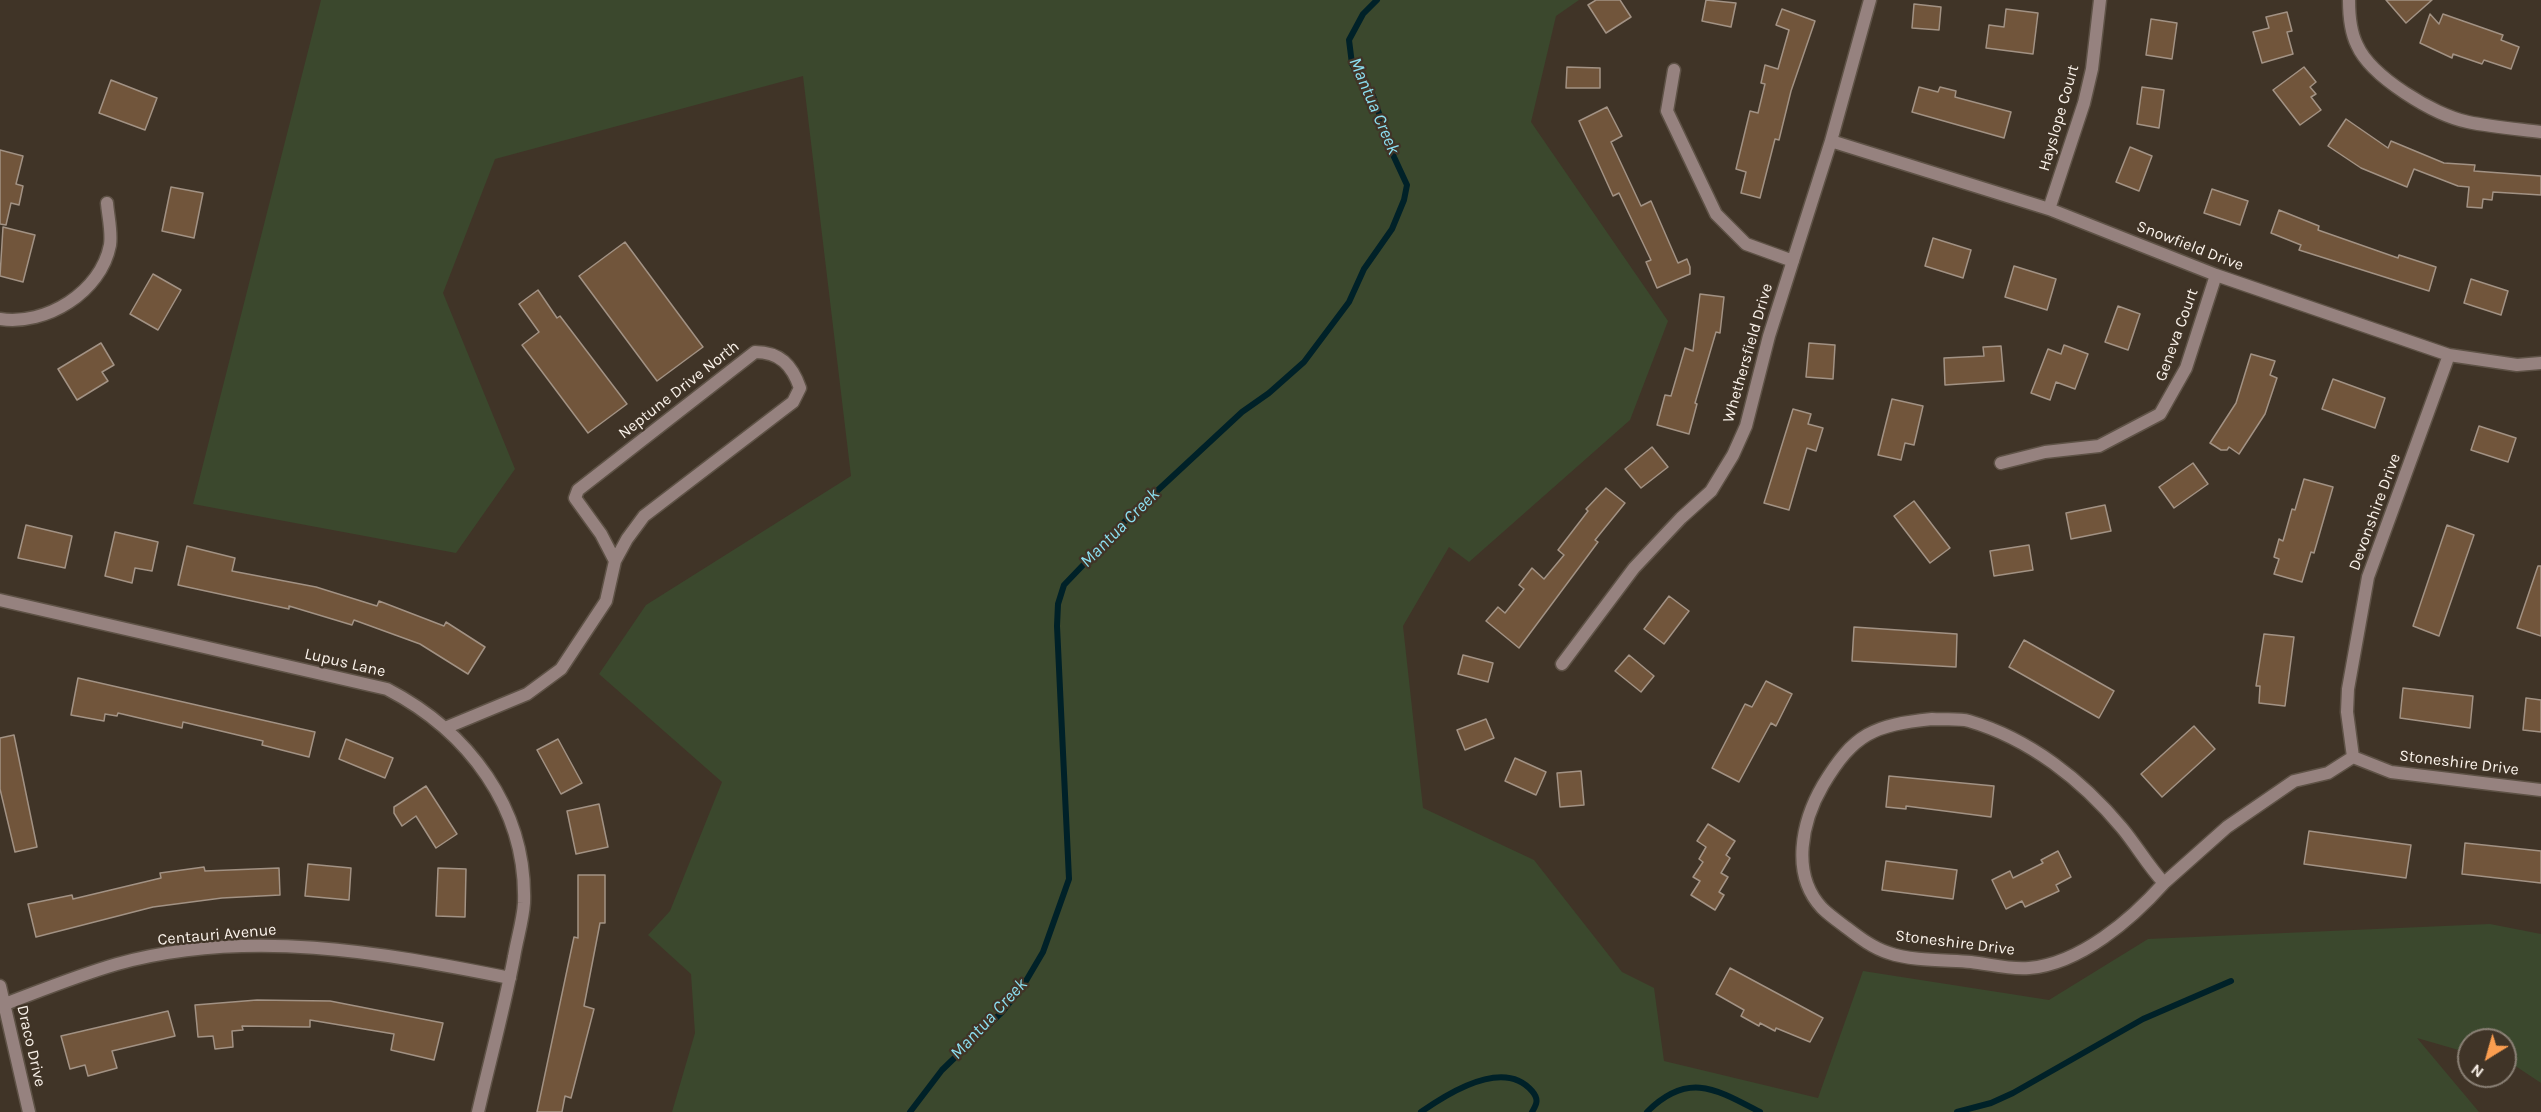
<!DOCTYPE html>
<style>
body{margin:0}
#map{position:relative;width:2541px;height:1112px;overflow:hidden;background:#403427;font-family:Karla,sans-serif}
canvas{display:block}
.north{position:absolute;left:2457px;top:1028px;width:60px;height:60px;box-sizing:border-box;background:#403427;border:2px solid #8a8075;border-radius:50%;rotate:217deg;font-size:16px;font-weight:700;line-height:24px;text-align:center;color:#faf2ea}
.north::after{content:'';display:block;margin:auto;width:21px;height:27px;background:#fb9e50;clip-path:polygon(50% 0,100% 100%,50% 72%,0 100%)}
</style>
<div id="map">
<canvas width="2541" height="1112"></canvas>
<div class="north">N</div>
</div>
<script>
const g = document.querySelector('canvas').getContext('2d');
g.lineJoin = 'round';
function fill(path, color) {
  g.fillStyle = color;
  g.fill(path, 'evenodd');
}
function stroke(path, color, width, dash) {
  g.strokeStyle = color;
  g.lineWidth = width;
  g.lineCap = dash ? 'butt' : 'round';
  g.setLineDash(dash || []);
  g.stroke(path);
}
function write(font, color, halo, rows, align = 'center') {
  g.font = font + ' Karla,sans-serif';
  g.lineWidth = 4.5;
  g.setLineDash([]);
  g.textBaseline = 'middle';
  g.strokeStyle = halo;
  g.fillStyle = color;
  for (const [text, x, y, turn = 0] of rows) {
    g.save();
    g.translate(x, y);
    g.rotate((+turn || 0) * Math.PI / 180);
    g.textAlign = isNaN(turn) ? turn : align;
    if (halo) g.strokeText(text, 0, 0);
    g.fillText(text, 0, 0);
    g.restore();
  }
}
fill(new Path2D(`
 M 321,0 L 1579,0 L 1556,16 L 1531,122 L 1668,321 L 1630,420 L 1469,562 L 1449,547 L 1403,626 L 1423,808 L 1534,860 L 1622,972 L 1654,988 L 1664,1061 L 1818,1098 L 1863,971 L 2049,1000 L 2148,939 L 2490,924 L 2541,934 L 2541,1083 L 2517,1067 L 2505,1063 L 2505,1040 L 2469,1040 L 2469,1053 L 2417,1038 L 2479,1112 L 672,1112 L 695,1033 L 691,974 L 648,935 L 670,911 L 722,782 L 599,674 L 646,605 L 851,476 L 803,76 L 495,159 L 443,293 L 515,469 L 456,553 L 193,504 Z`), '#3b482d');
stroke(new Path2D(`
 M 910,1112 L 942,1070 L 1002,1012 L 1023,986 L 1043,952 L 1069,879 L 1057,626 L 1058,604 L 1064,585 L 1130,516 L 1242,412 L 1269,393 L 1304,362 L 1349,302 L 1364,269 L 1392,229 L 1404,200 L 1407,185 L 1394,157 L 1373,96 L 1352,64 L 1349,40 L 1363,14 L 1377,0
 M 1421,1112 C 1448,1093 1504,1058 1532,1091 C 1539,1099 1537,1104 1532,1112
 M 1647,1112 C 1688,1071 1716,1089 1760,1112
 M 1957,1112 L 1991,1103 L 2013,1093 L 2143,1019 L 2231,981`), '#002128', 6);
const building = new Path2D(`
 M 1596,0 L 1620,0 L 1631,17 L 1606,33 L 1588,5 Z
 M 1706,0 L 1736,3 L 1731,27 L 1702,21 Z
 M 2386,0 L 2432,0 L 2406,23 Z
 M 1914,4 L 1941,7 L 1939,30 L 1912,28 Z
 M 1782,9 L 1815,21 L 1791,91 L 1779,140 L 1775,139 L 1760,198 L 1741,193 L 1746,172 L 1736,169 L 1750,111 L 1758,113 L 1765,84 L 1761,83 L 1765,65 L 1778,69 L 1789,30 L 1776,25 Z
 M 2006,9 L 2038,13 L 2033,54 L 1986,48 L 1989,25 L 2004,27 Z
 M 2287,12 L 2292,31 L 2287,32 L 2293,54 L 2262,63 L 2253,32 L 2269,28 L 2266,17 Z
 M 2430,14 L 2439,24 L 2443,14 L 2503,35 L 2501,40 L 2519,47 L 2511,69 L 2484,60 L 2482,64 L 2453,54 L 2452,58 L 2420,43 Z
 M 2151,19 L 2177,23 L 2172,59 L 2146,55 Z
 M 1567,67 L 1600,68 L 1600,88 L 1566,88 Z
 M 2304,67 L 2316,82 L 2310,87 L 2316,94 L 2311,97 L 2321,110 L 2300,125 L 2273,90 Z
 M 111,80 L 157,98 L 145,130 L 99,113 Z
 M 1919,87 L 1938,92 L 1940,87 L 1956,91 L 1955,97 L 2011,112 L 2004,138 L 1912,112 Z
 M 2142,87 L 2164,90 L 2159,128 L 2137,124 Z
 M 1607,107 L 1622,136 L 1611,142 L 1641,206 L 1651,201 L 1678,263 L 1687,259 L 1690,267 L 1690,274 L 1657,288 L 1646,262 L 1651,260 L 1619,193 L 1613,196 L 1579,121 Z
 M 2346,119 L 2388,148 L 2391,141 L 2444,163 L 2475,165 L 2474,171 L 2541,176 L 2541,195 L 2493,192 L 2492,200 L 2483,199 L 2482,208 L 2467,207 L 2469,187 L 2458,186 L 2414,169 L 2407,187 L 2361,168 L 2328,146 Z
 M 2130,147 L 2152,156 L 2139,191 L 2116,182 Z
 M 0,150 L 23,156 L 16,184 L 23,186 L 19,205 L 11,203 L 6,225 L 0,224 Z
 M 171,187 L 203,193 L 194,238 L 162,231 Z
 M 2212,189 L 2248,201 L 2240,225 L 2204,213 Z
 M 2279,210 L 2319,226 L 2318,230 L 2398,258 L 2399,255 L 2436,267 L 2429,291 L 2299,250 L 2301,245 L 2271,233 Z
 M 3,227 L 35,235 L 23,282 L 0,276 Z
 M 1933,238 L 1971,250 L 1963,278 L 1925,266 Z
 M 625,242 L 703,347 L 657,381 L 579,276 Z
 M 2014,266 L 2056,279 L 2047,310 L 2005,297 Z
 M 153,274 L 181,290 L 158,330 L 130,314 Z
 M 2471,279 L 2508,291 L 2501,315 L 2464,303 Z
 M 538,290 L 557,318 L 560,316 L 627,404 L 588,433 L 522,345 L 539,332 L 519,304 Z
 M 1700,294 L 1724,297 L 1720,333 L 1716,332 L 1695,403 L 1697,404 L 1689,434 L 1657,425 L 1665,395 L 1671,396 L 1685,348 L 1693,351 Z
 M 2118,306 L 2140,314 L 2128,350 L 2105,342 Z
 M 101,343 L 114,365 L 102,372 L 108,381 L 77,400 L 58,369 Z
 M 1809,343 L 1835,345 L 1833,379 L 1806,377 Z
 M 2064,345 L 2088,354 L 2075,389 L 2056,382 L 2050,400 L 2031,393 L 2048,349 L 2061,354 Z
 M 2001,346 L 2004,381 L 1945,385 L 1944,358 L 1984,356 L 1983,347 Z
 M 2251,354 L 2275,361 L 2270,375 L 2277,378 L 2265,414 L 2239,454 L 2229,447 L 2227,450 L 2221,450 L 2210,443 L 2236,403 Z
 M 2333,379 L 2385,398 L 2375,428 L 2322,409 Z
 M 1892,399 L 1923,406 L 1914,445 L 1905,443 L 1901,460 L 1878,455 Z
 M 1793,409 L 1811,414 L 1808,424 L 1823,428 L 1816,451 L 1807,448 L 1789,510 L 1764,503 Z
 M 2479,426 L 2516,438 L 2508,462 L 2471,450 Z
 M 1652,447 L 1668,467 L 1641,488 L 1625,469 Z
 M 2193,463 L 2208,484 L 2174,508 L 2159,487 Z
 M 2304,479 L 2333,487 L 2314,553 L 2311,552 L 2302,582 L 2274,574 L 2279,559 L 2274,557 L 2279,539 L 2283,541 L 2292,509 L 2295,510 Z
 M 1606,488 L 1625,503 L 1595,540 L 1598,542 L 1519,648 L 1486,621 L 1498,607 L 1505,613 L 1524,589 L 1519,585 L 1532,568 L 1544,579 L 1564,555 L 1558,550 L 1588,511 L 1586,509 Z
 M 1914,501 L 1950,548 L 1930,563 L 1894,516 Z
 M 2105,505 L 2111,531 L 2071,539 L 2066,513 Z
 M 26,525 L 72,536 L 65,568 L 18,558 Z
 M 2447,525 L 2474,535 L 2439,636 L 2413,626 Z
 M 115,532 L 158,542 L 152,571 L 135,568 L 132,583 L 105,576 Z
 M 2029,545 L 2033,570 L 1994,576 L 1990,551 Z
 M 187,546 L 235,558 L 232,571 L 316,587 L 377,606 L 379,601 L 444,626 L 446,622 L 485,647 L 468,674 L 420,644 L 354,620 L 352,625 L 289,606 L 289,609 L 178,585 Z
 M 2538,566 L 2541,566 L 2541,636 L 2517,628 Z
 M 1669,596 L 1689,611 L 1664,644 L 1644,629 Z
 M 1854,627 L 1957,634 L 1956,667 L 1852,661 Z
 M 2264,634 L 2294,637 L 2285,706 L 2259,703 L 2260,686 L 2256,686 Z
 M 2024,640 L 2114,691 L 2099,718 L 2009,667 Z
 M 1463,655 L 1493,663 L 1488,682 L 1458,674 Z
 M 1629,655 L 1654,676 L 1641,692 L 1615,671 Z
 M 78,678 L 315,732 L 309,757 L 262,745 L 263,741 L 183,722 L 182,728 L 118,713 L 117,716 L 105,714 L 104,721 L 71,715 Z
 M 1766,681 L 1792,694 L 1776,726 L 1771,723 L 1739,782 L 1712,768 L 1745,704 L 1752,707 Z
 M 2403,688 L 2473,696 L 2470,728 L 2400,718 Z
 M 2526,698 L 2541,700 L 2541,732 L 2523,730 Z
 M 1486,719 L 1494,738 L 1465,750 L 1457,730 Z
 M 2194,726 L 2215,749 L 2162,797 L 2141,774 Z
 M 14,735 L 37,847 L 15,852 L 0,789 L 0,738 Z
 M 346,739 L 393,758 L 385,778 L 339,759 Z
 M 558,739 L 582,783 L 561,794 L 537,750 Z
 M 1515,758 L 1546,772 L 1536,795 L 1505,781 Z
 M 1581,771 L 1584,805 L 1560,807 L 1557,773 Z
 M 1889,776 L 1994,786 L 1991,817 L 1906,806 L 1906,809 L 1886,807 Z
 M 426,786 L 457,834 L 436,848 L 416,816 L 402,826 L 394,813 L 394,807 Z
 M 599,804 L 608,847 L 576,854 L 567,811 Z
 M 1708,824 L 1735,841 L 1726,855 L 1730,858 L 1721,873 L 1728,877 L 1719,892 L 1724,895 L 1715,910 L 1691,895 L 1700,881 L 1693,877 L 1703,862 L 1699,859 L 1706,847 L 1697,841 Z
 M 2309,831 L 2411,845 L 2406,878 L 2304,864 Z
 M 2465,843 L 2541,851 L 2541,883 L 2462,874 Z
 M 2058,851 L 2071,877 L 2056,885 L 2059,891 L 2025,907 L 2022,901 L 2006,909 L 1992,880 L 2010,871 L 2013,878 L 2043,863 L 2041,860 Z
 M 1886,861 L 1957,870 L 1953,899 L 1882,890 Z
 M 308,864 L 351,868 L 349,900 L 305,896 Z
 M 204,867 L 205,871 L 279,868 L 280,895 L 222,898 L 153,907 L 36,937 L 28,904 L 72,895 L 73,899 L 161,878 L 160,873 Z
 M 438,868 L 466,869 L 465,917 L 436,916 Z
 M 578,875 L 605,875 L 605,923 L 600,923 L 584,1006 L 594,1009 L 571,1098 L 565,1096 L 562,1112 L 537,1112 L 574,937 L 578,938 Z
 M 1730,968 L 1823,1018 L 1810,1042 L 1776,1028 L 1775,1031 L 1760,1023 L 1759,1026 L 1741,1016 L 1744,1010 L 1716,994 Z
 M 257,1000 L 330,1001 L 443,1023 L 434,1060 L 391,1050 L 394,1034 L 310,1020 L 310,1027 L 242,1026 L 243,1030 L 232,1031 L 233,1047 L 215,1049 L 213,1036 L 198,1037 L 195,1005 Z
 M 168,1011 L 175,1036 L 112,1051 L 117,1068 L 88,1076 L 85,1065 L 70,1069 L 61,1036 Z`);
fill(building, '#71553b');
stroke(building, '#a29284', 1.5);
const street = new Path2D(`
 M 2349,0 C 2349,15 2350,31 2357,45 C 2371,77 2434,115 2468,122 C 2492,127 2517,129 2541,132
 M 1674,70 L 1667,111 L 1716,214 L 1746,244 L 1793,261
 M 1831,141 L 2049,209 L 2216,275 L 2449,355 L 2517,365 L 2541,363
 M 2049,209 L 2084,103 L 2092,69 L 2100,0
 M 0,319 C 46,326 101,292 110,245 C 112,232 108,216 107,203
 M 2001,463 L 2045,452 L 2099,446 L 2160,414 L 2186,368 L 2216,275
 M 0,600 L 387,689 C 468,731 527,808 524,903 C 523,920 517,939 514,957 C 504,1009 490,1060 478,1112
 M 1562,664 L 1634,568 L 1681,518 L 1711,491 L 1733,455 L 1746,426 L 1769,336 L 1831,141 L 1870,0
 M 1932,719 C 1944,720 1958,718 1969,721 C 2030,739 2082,780 2122,828 C 2137,846 2148,866 2164,883 C 2132,919 2080,964 2029,968 C 2011,970 1989,964 1971,962 C 1947,960 1912,961 1889,953 C 1873,948 1860,938 1847,928 C 1839,922 1829,915 1822,908 C 1790,874 1802,821 1823,785 C 1854,733 1874,725 1932,719 Z
 M 445,728 L 527,694 L 561,669 L 606,601 L 615,561 L 627,539 L 644,516 L 793,402 L 800,388 C 792,365 780,352 755,352 L 578,490 L 575,498 L 601,534 L 615,561
 M 2353,757 L 2347,712 L 2348,689 L 2368,577 L 2449,355
 M 2164,883 L 2227,827 L 2294,781 L 2328,773 L 2353,757 L 2391,772 L 2541,790
 M 0,986 L 29,1112
 M 5,1004 C 42,990 79,975 117,964 C 247,928 381,952 510,978`);
stroke(street, '#5e5246', 15);
stroke(street, '#96827f', 12);
write('16px', '#faf2ea', '#403427', [
 ["Hayslope Court",2059,118,-74],
 ["Snowfield Drive",2190,246,21],
 ["Geneva Court",2177,335,-70],
 ["Whethersfield Drive",1748,353,-74],
 ["Neptune Drive North",679,390,-38],
 ["Devonshire Drive",2375,512,-70],
 ["Lupus Lane",345,663,13],
 ["Stoneshire Drive",2459,763,7],
 ["Centauri Avenue",217,935,-5],
 ["Stoneshire Drive",1955,943,7],
 ["Draco Drive",31,1046,77]
]);
write('italic 18px', '#8cdff1', '#403427', [
 ["Mantua Creek",1374,106,67],
 ["Mantua Creek",1120,528,-45],
 ["Mantua Creek",989,1019,-47]
]);
</script>
